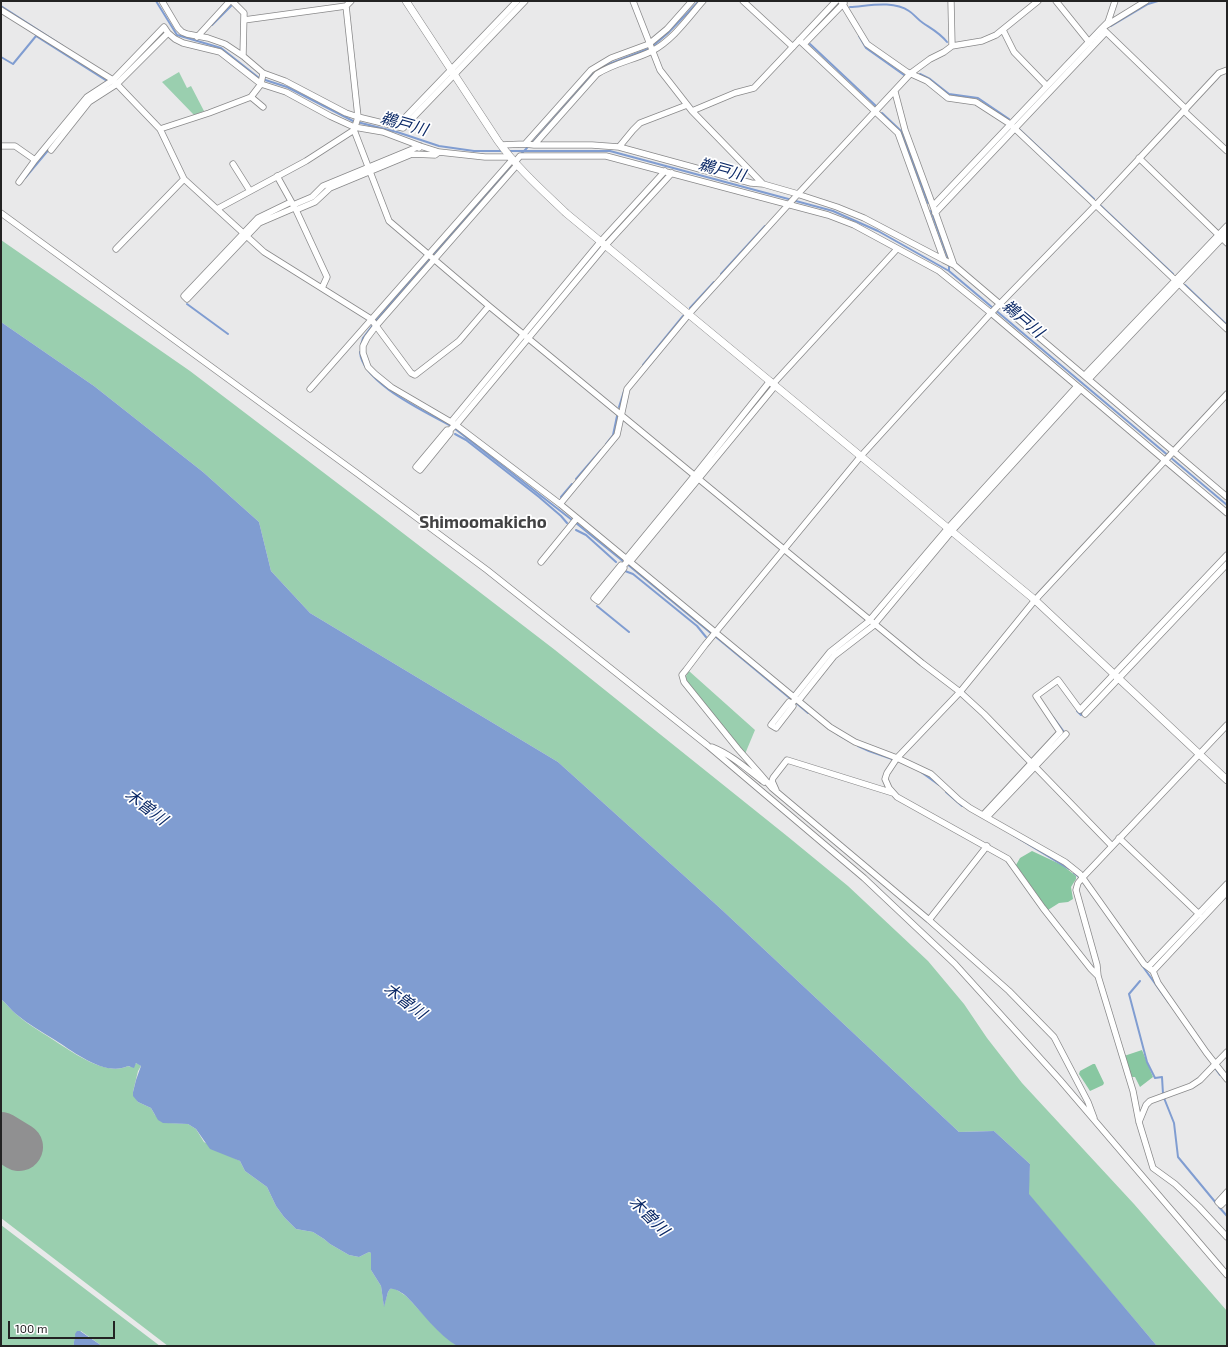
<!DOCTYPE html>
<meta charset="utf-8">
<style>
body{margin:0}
#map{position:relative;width:1228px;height:1347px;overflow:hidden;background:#e9e9ea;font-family:"Exo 2",sans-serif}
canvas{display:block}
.frame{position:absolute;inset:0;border:2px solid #232323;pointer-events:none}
.scale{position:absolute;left:8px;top:1321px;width:107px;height:18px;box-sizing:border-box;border:2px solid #232323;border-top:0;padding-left:5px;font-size:12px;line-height:14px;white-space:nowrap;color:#232323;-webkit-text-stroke:3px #fff;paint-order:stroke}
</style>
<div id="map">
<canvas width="1228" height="1347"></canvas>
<div class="frame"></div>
<div class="scale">100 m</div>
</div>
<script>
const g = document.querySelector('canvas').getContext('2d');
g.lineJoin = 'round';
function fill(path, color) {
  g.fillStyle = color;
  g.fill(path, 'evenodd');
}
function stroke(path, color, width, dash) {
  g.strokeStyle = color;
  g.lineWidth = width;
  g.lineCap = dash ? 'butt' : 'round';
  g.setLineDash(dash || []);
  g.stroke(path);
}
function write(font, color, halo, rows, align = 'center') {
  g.font = font + ' "Exo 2","Noto Sans JP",sans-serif';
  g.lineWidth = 3.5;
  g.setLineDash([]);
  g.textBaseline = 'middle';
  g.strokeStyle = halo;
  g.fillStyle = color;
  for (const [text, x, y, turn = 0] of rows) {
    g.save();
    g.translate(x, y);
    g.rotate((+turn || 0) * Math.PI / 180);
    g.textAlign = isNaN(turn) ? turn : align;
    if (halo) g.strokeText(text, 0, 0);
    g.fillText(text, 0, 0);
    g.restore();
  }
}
fill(new Path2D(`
 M 179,72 L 187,88 L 191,86 L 204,111 L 194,115 L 162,82 Z
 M 1,240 L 190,371 L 378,514 L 555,650 L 787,836 L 848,886 L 928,961 L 964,1004 L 987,1038 L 1022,1083 L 1134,1204 L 1227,1311 L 1227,1346 L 1157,1346 L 1028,1194 L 1030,1164 L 994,1131 L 959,1132 L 721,909 L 558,762 L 310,613 L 271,571 L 259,522 L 203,472 L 94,386 L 1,322 Z
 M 689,671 L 755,730 L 745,754 L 687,683 L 685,678 Z
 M 1,999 C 7,1004 11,1010 16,1014 C 27,1024 40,1031 52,1039 C 71,1051 105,1077 128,1066 L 130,1067 L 137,1063 L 141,1066 L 138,1071 L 133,1092 L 138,1102 L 151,1108 L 155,1115 L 169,1123 L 188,1124 L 196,1129 L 204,1142 L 240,1161 L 245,1171 L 267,1187 L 276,1206 L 284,1217 L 296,1229 L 313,1232 L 324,1239 L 330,1244 L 349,1255 L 359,1257 L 369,1252 L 371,1253 L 371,1270 L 381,1286 L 384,1306 L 388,1292 L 390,1289 L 394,1288 L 406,1296 L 441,1333 L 457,1346 L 315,1346 L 312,1345 L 306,1346 L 168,1346 L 1,1218 Z
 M 1,1225 L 160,1346 L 102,1346 L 81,1331 C 77,1336 73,1340 74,1346 L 1,1346 Z`), '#9acfaf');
fill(new Path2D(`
 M 1032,851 L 1062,865 L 1076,876 L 1076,879 L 1071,887 L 1073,899 L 1068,902 L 1059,903 L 1048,910 L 1016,865 L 1020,858 Z
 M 1142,1050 L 1153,1077 L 1140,1087 L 1135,1077 L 1130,1077 L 1124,1056 Z
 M 1093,1064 L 1095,1064 L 1104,1083 L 1103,1085 L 1090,1091 L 1079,1074 L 1080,1071 Z`), '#88c7a1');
fill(new Path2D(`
 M 1,322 L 94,386 L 203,472 L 259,522 L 271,571 L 310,613 L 558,762 L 721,909 L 959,1132 L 994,1131 L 1030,1164 L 1029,1194 L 1157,1346 L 457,1346 C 438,1335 422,1312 406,1296 C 402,1293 395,1288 390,1289 L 388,1292 L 384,1307 L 381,1286 L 371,1270 L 371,1253 L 369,1252 L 359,1257 L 349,1255 L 330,1244 L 324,1239 L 313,1232 L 296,1229 L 284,1217 L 276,1206 L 267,1187 L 245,1171 L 240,1161 L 210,1149 L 196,1129 L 188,1124 L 163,1123 L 158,1120 L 151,1108 L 138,1102 L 133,1096 L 133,1092 L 136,1080 L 141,1066 L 136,1063 L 134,1068 L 128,1066 C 105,1077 74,1052 55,1040 C 42,1032 28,1024 16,1014 C 11,1010 7,1004 1,999 Z
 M 77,1331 L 80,1331 L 102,1346 L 74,1346 C 73,1341 76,1338 75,1334 Z`), '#809dd1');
stroke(new Path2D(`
 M 156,1 L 177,35 L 221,48 L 259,78 L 287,87 L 353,121 L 397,132 L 439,146 L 474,151 L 504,151
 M 1,6 L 63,46
 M 850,7 C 868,6 893,0 909,11 C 914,14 917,19 923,23 C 932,29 940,33 947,42
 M 212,25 L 231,6
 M 1111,26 L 1148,4 L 1158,1
 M 811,33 L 838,4
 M 859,36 L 866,48 L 904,75
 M 810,44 L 876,106
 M 653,46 L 668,33 L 699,1
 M 1,57 L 13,64 L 36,36 L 107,81
 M 457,68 L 521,1
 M 598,70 L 604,66 L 648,49
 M 123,74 L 164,31
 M 920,74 L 930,79 L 949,94 L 978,98 L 1009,119
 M 439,87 L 448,77
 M 882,113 L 901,131 L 928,203
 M 1020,130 L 1094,199
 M 533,142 L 593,74
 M 508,151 L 610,151 L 833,211 L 878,231 L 949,271 L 1227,505
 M 521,154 L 527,148
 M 25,178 L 50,148
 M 301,205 L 315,199 L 327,187
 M 1101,206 L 1173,274
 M 931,211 L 948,258
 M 607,240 L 645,198
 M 433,255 L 510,167
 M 593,256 L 600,247
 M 949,266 L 949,271
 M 721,274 L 765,226
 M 1185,285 L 1227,325
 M 187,304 L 228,334
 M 690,308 L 714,282
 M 375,322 L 429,259
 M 361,345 L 363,338 L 372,326
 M 360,352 C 362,383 426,412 451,426
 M 643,365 L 683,316
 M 619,407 L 624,391
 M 454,428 L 572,520
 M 455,434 L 466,440 L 539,497 L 561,516 L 567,523
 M 606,444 L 613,435 L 617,416
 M 576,479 L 601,450
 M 561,497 L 572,484
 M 576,523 L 624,562
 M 576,530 L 586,535 L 616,562
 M 627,564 L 712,634
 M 625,571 L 633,574 L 697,626 L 706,637
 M 597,606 L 629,632
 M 716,637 L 792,700
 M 1122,671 L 1227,560
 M 799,695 L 811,680
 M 795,702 L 808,713
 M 1077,711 L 1081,715 L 1083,712
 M 1053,717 L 1064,732 L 1061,734
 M 837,734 L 849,741
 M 858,746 L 869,751 L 892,759
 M 921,772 L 939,785
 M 946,792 L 962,806
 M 1013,835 L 1069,869
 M 1074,873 L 1079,877
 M 1141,964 L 1169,1003
 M 1155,965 L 1159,960
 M 1140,981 L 1129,994 L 1147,1062 L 1155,1078 L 1162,1077 L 1163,1094
 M 1215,1068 L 1220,1075
 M 1164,1098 L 1174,1123 L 1178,1157 L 1216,1203
 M 1219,1207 L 1227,1216`), '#809dd1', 2);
stroke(new Path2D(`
 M 1,1136 L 19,1147`), '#909091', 48);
const minor = new Path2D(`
 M 162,1 L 178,28 L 182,32 L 187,34 L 208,38 L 225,44 L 243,56 L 263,73 L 285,81 L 346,113 L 358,117 L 403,128 L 525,1
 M 232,1 L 244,13 L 243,56
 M 351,1 L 346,6 L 358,117 L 354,130 L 389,221 L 489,306 L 922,663 L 960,692 L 984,714 L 1112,846
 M 633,1 L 660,70 L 692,111 L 763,184 L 798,194
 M 743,1 L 793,47
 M 841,1 L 867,44 L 907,72 L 927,81 L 948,98 L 976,102 L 1010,124 L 1227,329
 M 1056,1 L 1089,42
 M 1115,1 L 1108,22 L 1102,28 L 1186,109
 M 1,10 L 113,80 L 160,129 L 184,179 L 264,252 L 371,319 L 411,373 L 415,375 L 459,341 L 489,306
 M 244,20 L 346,6
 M 1003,30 L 1014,52 L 1047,86
 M 197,37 L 230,1
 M 799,40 L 898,133 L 944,260 L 954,265
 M 804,44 L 844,3
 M 952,46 L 982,41 L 996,35 L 1038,1
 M 895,92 L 905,130 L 933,206 L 1102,28 L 1146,1
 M 251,97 L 263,107
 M 692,111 L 735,93 L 754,88 L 836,1
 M 1184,111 L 1227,151
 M 397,126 L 517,1
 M 160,129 L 209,113 L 251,97 L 261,84 L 263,73
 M 525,144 L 534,145 L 597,74 C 614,63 634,60 652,51 C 673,40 688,18 703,1
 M 501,145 L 525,144 L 591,70 L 611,58 L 649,44 L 667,29 L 692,1
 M 534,145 L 592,145 L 619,147 L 751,183 L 763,184
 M 1,146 L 15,146 L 35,160
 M 619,147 L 633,130 L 640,123 L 687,105
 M 419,148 L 420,146 L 439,152
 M 51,150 L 89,102 L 117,84 L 168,33
 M 1139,158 L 1227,243
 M 515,162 L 520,156 L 606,156 L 828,215 L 854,225 L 939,271 L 991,313 L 1227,513
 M 233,164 L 250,191
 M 517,165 L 376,326 L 367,338 L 363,346 L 363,353 L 368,367 L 375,374 L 391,387 L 456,425 L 560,504
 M 277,176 L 296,210 L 327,277 L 322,288
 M 19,182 L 35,160 L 87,97 L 113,80 L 164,27 L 168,33 L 175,39 L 183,43 L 220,52 L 261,84 L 286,92 L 330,116 L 354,127 L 383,132 L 420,146
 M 797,194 L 837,207 L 864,218 L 944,260
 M 291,202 L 258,218 L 184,296 L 187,299 L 259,223 L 294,208
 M 293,205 L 312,197 L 323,186 L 420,146
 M 933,206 L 954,265 L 1227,497
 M 217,209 L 306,161 L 354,130
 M 296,210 L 315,202 L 330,188 L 412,154 L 435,155 L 439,152 L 485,157 L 510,157
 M 1,213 L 358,474 L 487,570 L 707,745 L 864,878 L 955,964 L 1060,1080 L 1227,1275
 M 935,213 L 1106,32
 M 116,249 L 184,179
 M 1085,375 L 1227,226
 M 1089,379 L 1227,233
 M 773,384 L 897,249
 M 310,389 L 512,160
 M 451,422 L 601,241 L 665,171
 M 456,425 L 606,245 L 672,173
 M 450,430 L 450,433 L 420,470 L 416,467 L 447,430 L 450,430 L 455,425
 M 577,518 L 830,727 L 855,742 L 897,758 L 931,774 L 959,800 L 970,808 L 1065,862 L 1080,874 L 1144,964 L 1153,971 L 1158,983 L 1206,1052 L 1227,1079
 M 626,559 L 695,475 L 770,381
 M 541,562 L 577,518 L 560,504 L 617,435 L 627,389 L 689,314 L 798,194 L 911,73 L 930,59 L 944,52 L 952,46 L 951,1
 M 630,562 L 775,386
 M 623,566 L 624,568 L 598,601 L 594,598 L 621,565 L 623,566 L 628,561
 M 794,697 L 830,652 L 868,622 L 948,528 L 1077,386
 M 799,700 L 834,656 L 873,626 L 952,531 L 1081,389
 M 791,704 L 793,706 L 776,728 L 771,725 L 789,702 L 791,704 L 796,699
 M 1085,714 L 1227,564
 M 1227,725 L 1083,877 L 1078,883 L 1076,890 L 1097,965 L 1098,976 L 1133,1091 L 1139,1122 L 1153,1168 L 1175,1184 L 1199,1207 L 1227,1237
 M 712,747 C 732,755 747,769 764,782
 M 776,790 L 772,781 L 773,778 L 787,760 L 893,793
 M 983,815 L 1060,732 L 1036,696 L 1058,680 L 1080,710 L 1227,555
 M 987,817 L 1066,734
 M 1119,838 L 1199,914
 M 929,920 L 987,846
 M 1148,967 L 1227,884
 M 1153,971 L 1227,892
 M 1098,976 L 1091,969 L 1043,908 L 1008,859 L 897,797 L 889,788 L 885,779 L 887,773 L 897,758 L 960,692 L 1035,600 L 1227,394
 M 1094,1118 L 1088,1102 L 1054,1037 L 1009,991 L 929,920 L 772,788 L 761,775 L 738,749 L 684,682 L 682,675 L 686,670 L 705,645 L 861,456 L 991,313 L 1096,205 L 1219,73 L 1227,70
 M 1139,1122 L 1146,1105 L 1150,1101 L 1191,1086 L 1200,1080 L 1227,1052
 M 1227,1192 L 1218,1202 L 1221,1205 L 1227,1199`);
const tertiary = new Path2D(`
 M 406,1 L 498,141 C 517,168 542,190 566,213 L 1035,600 L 1227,780`);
stroke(minor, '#89898a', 7);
stroke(tertiary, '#89898a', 8);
stroke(minor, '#fff', 5.5);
stroke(tertiary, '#fff', 7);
write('italic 16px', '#0a2866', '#fff', [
 ["鵜戸川",404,124,16],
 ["鵜戸川",722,170,15],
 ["鵜戸川",1023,319,40],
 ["木曽川",146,807,37],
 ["木曽川",405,1001,37],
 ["木曽川",649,1216,45]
]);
write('bold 17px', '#424243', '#fff', [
 ["Shimoomakicho",483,522]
]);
</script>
